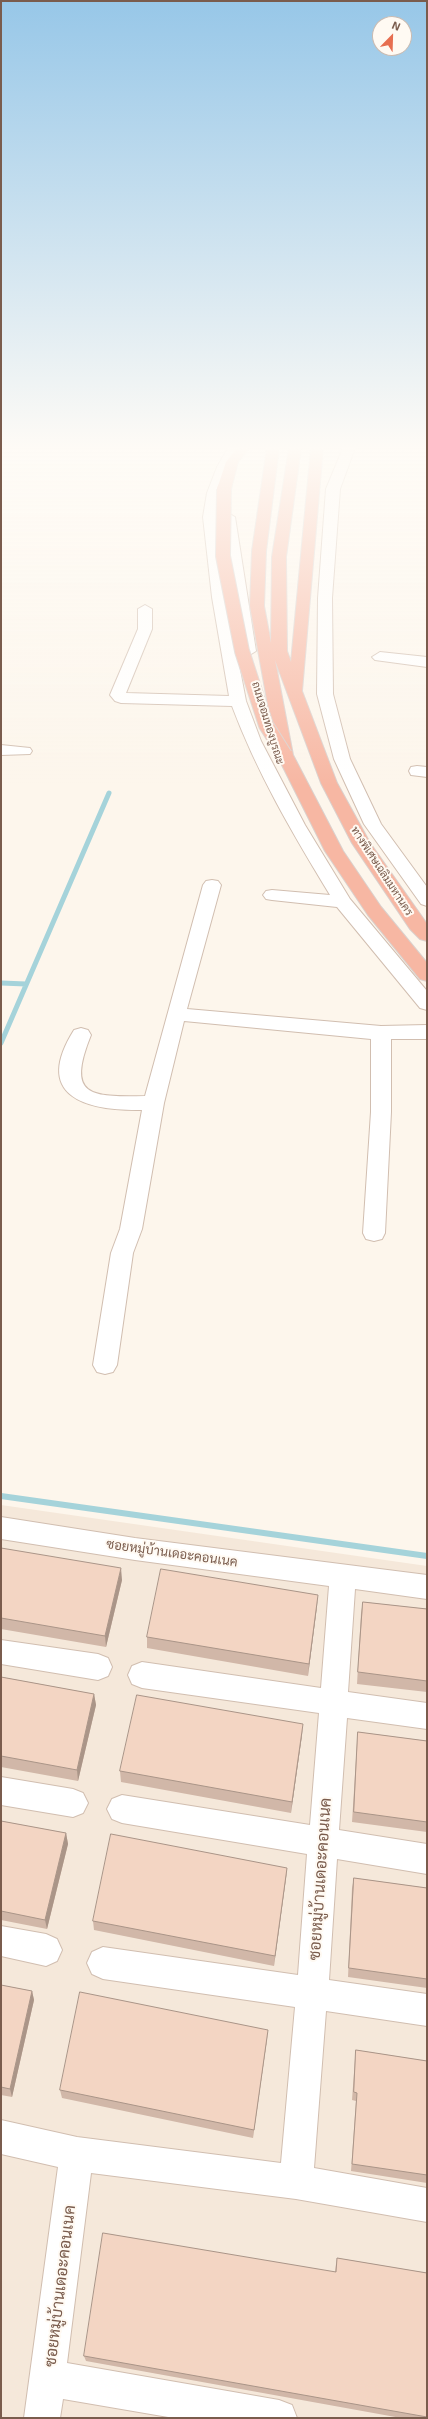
<!DOCTYPE html>
<meta charset="utf-8">
<style>
body{margin:0}
#map{position:relative;width:428px;height:2419px;overflow:hidden;background:#fdf6ec;font-family:"Exo 2",sans-serif}
canvas{display:block}
.frame{position:absolute;inset:0;border:2px solid #7a5c4d;pointer-events:none}
.north{position:absolute;left:372px;top:16px;width:40px;height:40px;box-sizing:border-box;background:#fffaf3;border:1px solid #cabbb1;border-radius:50%;rotate:23deg;font-size:11px;font-weight:700;line-height:16px;text-align:center;color:#7a5c4d}
.north::after{content:'';display:block;margin:auto;width:14px;height:18px;background:#e76f51;clip-path:polygon(50% 0,100% 100%,50% 72%,0 100%)}
</style>
<div id="map">
<canvas width="428" height="2419"></canvas>
<div class="frame"></div>
<div class="north">N</div>
</div>
<script>
const g = document.querySelector('canvas').getContext('2d');
g.lineJoin = 'round';
function fill(path, color) {
  g.fillStyle = color;
  g.fill(path, 'evenodd');
}
function stroke(path, color, width, dash) {
  g.strokeStyle = color;
  g.lineWidth = width;
  g.lineCap = dash ? 'butt' : 'round';
  g.setLineDash(dash || []);
  g.stroke(path);
}
function write(font, color, halo, rows, align = 'center') {
  g.font = font + ' "Exo 2",Sarabun,sans-serif';
  g.lineWidth = 4;
  g.setLineDash([]);
  g.textBaseline = 'middle';
  g.strokeStyle = halo;
  g.fillStyle = color;
  for (const [text, x, y, turn = 0] of rows) {
    g.save();
    g.translate(x, y);
    g.rotate((+turn || 0) * Math.PI / 180);
    g.textAlign = isNaN(turn) ? turn : align;
    if (halo) g.strokeText(text, 0, 0);
    g.fillText(text, 0, 0);
    g.restore();
  }
}
fill(new Path2D(`
 M 1,1505 L 427,1566 L 427,2418 L 1,2418 Z`), '#f5e8da');
stroke(new Path2D(`
 M 1,983 L 26,984
 M 1,1043 L 109,793`), '#a5d3da', 5);
stroke(new Path2D(`
 M 1,1496 L 427,1556`), '#a5d3da', 6);
const minor = new Path2D(`
 M 228,448 L 240,448 L 229,467 L 221,493 L 217,517 L 226,597 L 246,701 L 261,741 L 305,825 L 350,899 L 427,991 L 427,1010 L 420,1008 L 337,907 L 272,900 L 266,899 L 263,895 L 266,891 L 272,890 L 330,895 C 293,834 257,773 232,706 L 121,703 L 115,701 L 110,695 L 138,629 L 138,609 L 145,605 L 152,609 L 152,629 L 126,693 L 229,696 L 212,597 L 203,517 L 207,493 L 217,467 Z
 M 343,448 L 355,448 L 340,489 L 332,598 L 333,694 L 350,759 L 381,824 L 427,887 L 427,906 L 421,904 L 364,824 L 334,759 L 317,694 L 318,598 L 326,489 Z
 M 228,513 L 235,517 L 256,651 L 248,656 L 240,651 L 221,517 Z
 M 380,652 L 427,657 L 427,667 L 375,660 L 372,657 Z
 M 1,745 L 30,748 L 32,751 L 30,754 L 1,755 Z
 M 417,766 L 427,767 L 427,777 L 411,775 L 409,771 L 411,767 Z
 M 212,880 L 218,881 L 221,885 L 187,1009 L 381,1026 L 427,1025 L 427,1039 L 391,1039 L 391,1112 L 385,1233 L 382,1239 L 374,1241 L 366,1239 L 363,1233 L 371,1112 L 371,1039 L 184,1021 L 164,1103 L 142,1229 L 133,1253 L 117,1365 L 113,1372 L 105,1374 L 97,1372 L 93,1365 L 111,1253 L 120,1229 L 142,1110 C 87,1111 32,1097 74,1030 L 81,1028 L 88,1030 L 91,1035 C 66,1097 90,1097 145,1096 L 203,885 L 206,881 Z
 M 1,1517 L 135,1538 L 427,1575 L 427,1599 L 355,1589 L 348,1692 L 427,1703 L 427,1729 L 347,1718 L 339,1830 L 427,1844 L 427,1874 L 337,1859 L 329,1980 L 427,1994 L 427,2026 L 326,2011 L 314,2168 L 427,2188 L 427,2222 L 296,2199 L 91,2173 L 67,2363 L 279,2400 L 292,2405 L 297,2418 L 174,2418 L 63,2399 L 60,2418 L 24,2418 L 58,2167 L 1,2154 L 1,2120 L 77,2137 L 281,2163 L 295,2007 L 103,1979 L 92,1974 L 87,1963 L 92,1952 L 103,1947 L 298,1975 L 307,1854 L 122,1823 L 112,1819 L 107,1809 L 112,1799 L 122,1795 L 310,1825 L 319,1713 L 142,1688 L 132,1684 L 128,1675 L 132,1666 L 142,1662 L 321,1688 L 329,1586 L 135,1560 L 1,1539 Z
 M 1,1640 L 98,1654 L 108,1658 L 112,1667 L 108,1676 L 98,1680 L 1,1664 Z
 M 1,1777 L 73,1789 L 83,1793 L 88,1803 L 83,1813 L 73,1817 L 1,1805 Z
 M 1,1926 L 46,1934 L 57,1939 L 62,1950 L 57,1961 L 46,1966 L 1,1956 Z`);
const highway = new Path2D(`
 M 237,448 L 249,448 L 238,462 L 231,489 L 224,493 L 219,492 L 217,489 L 226,462 Z
 M 267,448 L 279,448 L 266,551 L 264,606 L 271,643 L 272,557 L 289,448 L 301,448 L 286,557 L 287,651 L 291,662 L 311,448 L 323,448 L 302,691 L 337,783 L 370,843 L 427,924 L 427,941 L 420,939 L 410,929 L 352,843 L 321,783 L 275,660 L 293,755 L 343,851 L 381,907 L 427,963 L 427,981 L 420,979 L 368,915 L 325,851 L 277,755 L 250,606 L 252,551 Z`);
stroke(minor, '#d1beb0', 2);
stroke(highway, '#dad1cd', 2);
fill(minor, '#fff');
fill(highway, '#f7b7a3');
const highwayBridge = new Path2D(`
 M 224,489 L 223,556 L 242,651 L 266,725 L 285,755`);
stroke(highwayBridge, '#dad1cd', 16, []);
stroke(highwayBridge, '#f7b7a3', 14);
fill(new Path2D(`
 M 1,1548 L 122,1580 L 106,1647 L 1,1629 Z
 M 363,1602 L 427,1609 L 427,1692 L 357,1684 L 361,1613 Z
 M 317,1606 L 308,1676 L 147,1648 L 147,1637 Z
 M 1,1677 L 94,1694 L 96,1705 L 78,1781 L 1,1767 Z
 M 358,1732 L 427,1741 L 427,1832 L 352,1822 L 357,1743 Z
 M 302,1735 L 291,1813 L 121,1782 L 120,1771 Z
 M 1,1821 L 66,1833 L 68,1844 L 47,1929 L 1,1920 Z
 M 287,1868 L 286,1878 L 274,1966 L 94,1930 L 93,1921 Z
 M 354,1878 L 427,1888 L 427,1988 L 348,1977 L 352,1888 Z
 M 1,1985 L 32,1991 L 34,2000 L 12,2097 L 1,2095 Z
 M 267,2039 L 253,2138 L 62,2098 L 60,2090 Z
 M 356,2050 L 427,2061 L 427,2183 L 351,2171 L 356,2101 L 352,2100 L 355,2059 Z
 M 337,2258 L 427,2273 L 427,2418 L 401,2418 L 86,2361 L 84,2356 L 335,2272 L 336,2264 Z`), '#d1b7a8');
fill(new Path2D(`
 M 121,1568 L 122,1580 L 106,1647 L 105,1636 Z
 M 318,1595 L 317,1606 L 308,1676 L 309,1664 Z
 M 94,1694 L 96,1705 L 78,1781 L 77,1770 Z
 M 303,1724 L 302,1735 L 291,1813 L 292,1802 Z
 M 66,1833 L 68,1844 L 47,1929 L 45,1920 Z
 M 287,1868 L 286,1878 L 274,1966 L 275,1956 Z
 M 32,1991 L 34,2000 L 12,2097 L 10,2089 Z
 M 268,2030 L 267,2039 L 253,2138 L 254,2130 Z`), '#aa9588');
const building = new Path2D(`
 M 1,1548 L 121,1568 L 105,1636 L 1,1618 Z
 M 161,1569 L 318,1595 L 309,1664 L 147,1637 Z
 M 363,1602 L 427,1609 L 427,1681 L 358,1672 Z
 M 1,1677 L 94,1694 L 77,1770 L 1,1756 Z
 M 137,1695 L 303,1724 L 292,1802 L 120,1771 Z
 M 358,1732 L 427,1741 L 427,1822 L 354,1812 Z
 M 1,1821 L 66,1833 L 45,1920 L 1,1911 Z
 M 111,1834 L 287,1868 L 275,1956 L 93,1921 Z
 M 354,1878 L 427,1888 L 427,1979 L 349,1968 Z
 M 1,1985 L 32,1991 L 10,2089 L 1,2087 Z
 M 80,1992 L 268,2030 L 254,2130 L 60,2090 Z
 M 356,2050 L 427,2061 L 427,2175 L 352,2164 L 357,2093 L 354,2092 Z
 M 103,2233 L 336,2272 L 337,2258 L 427,2273 L 427,2417 L 84,2356 Z`);
fill(building, '#f3d5c3');
stroke(building, '#aa9588', 1);
const sky = g.createLinearGradient(0, 0, 0, 786);
sky.addColorStop(0, '#97c7e8');
sky.addColorStop(0.57, '#fefbf6');
sky.addColorStop(1, '#fefbf600');
g.fillStyle = sky;
g.fillRect(0, 0, 428, 786);
write('11px', '#7a5c4d', '#fffaf3', [
 ["ถนนจอมทองบูรณะ",268,723,73],
 ["ทางพิเศษเฉลิมมหานคร",382,871,57]
]);
write('13px', '#7a5c4d', '#fffaf3', [
 ["ซอยหมู่บ้านเดอะคอนเนค",172,1553,8]
]);
write('16px', '#7a5c4d', '#fffaf3', [
 ["ซอยหมู่บ้านเดอะคอนเนค",320,1879,-86],
 ["ซอยหมู่บ้านเดอะคอนเนค",60,2286,-83]
]);
</script>
